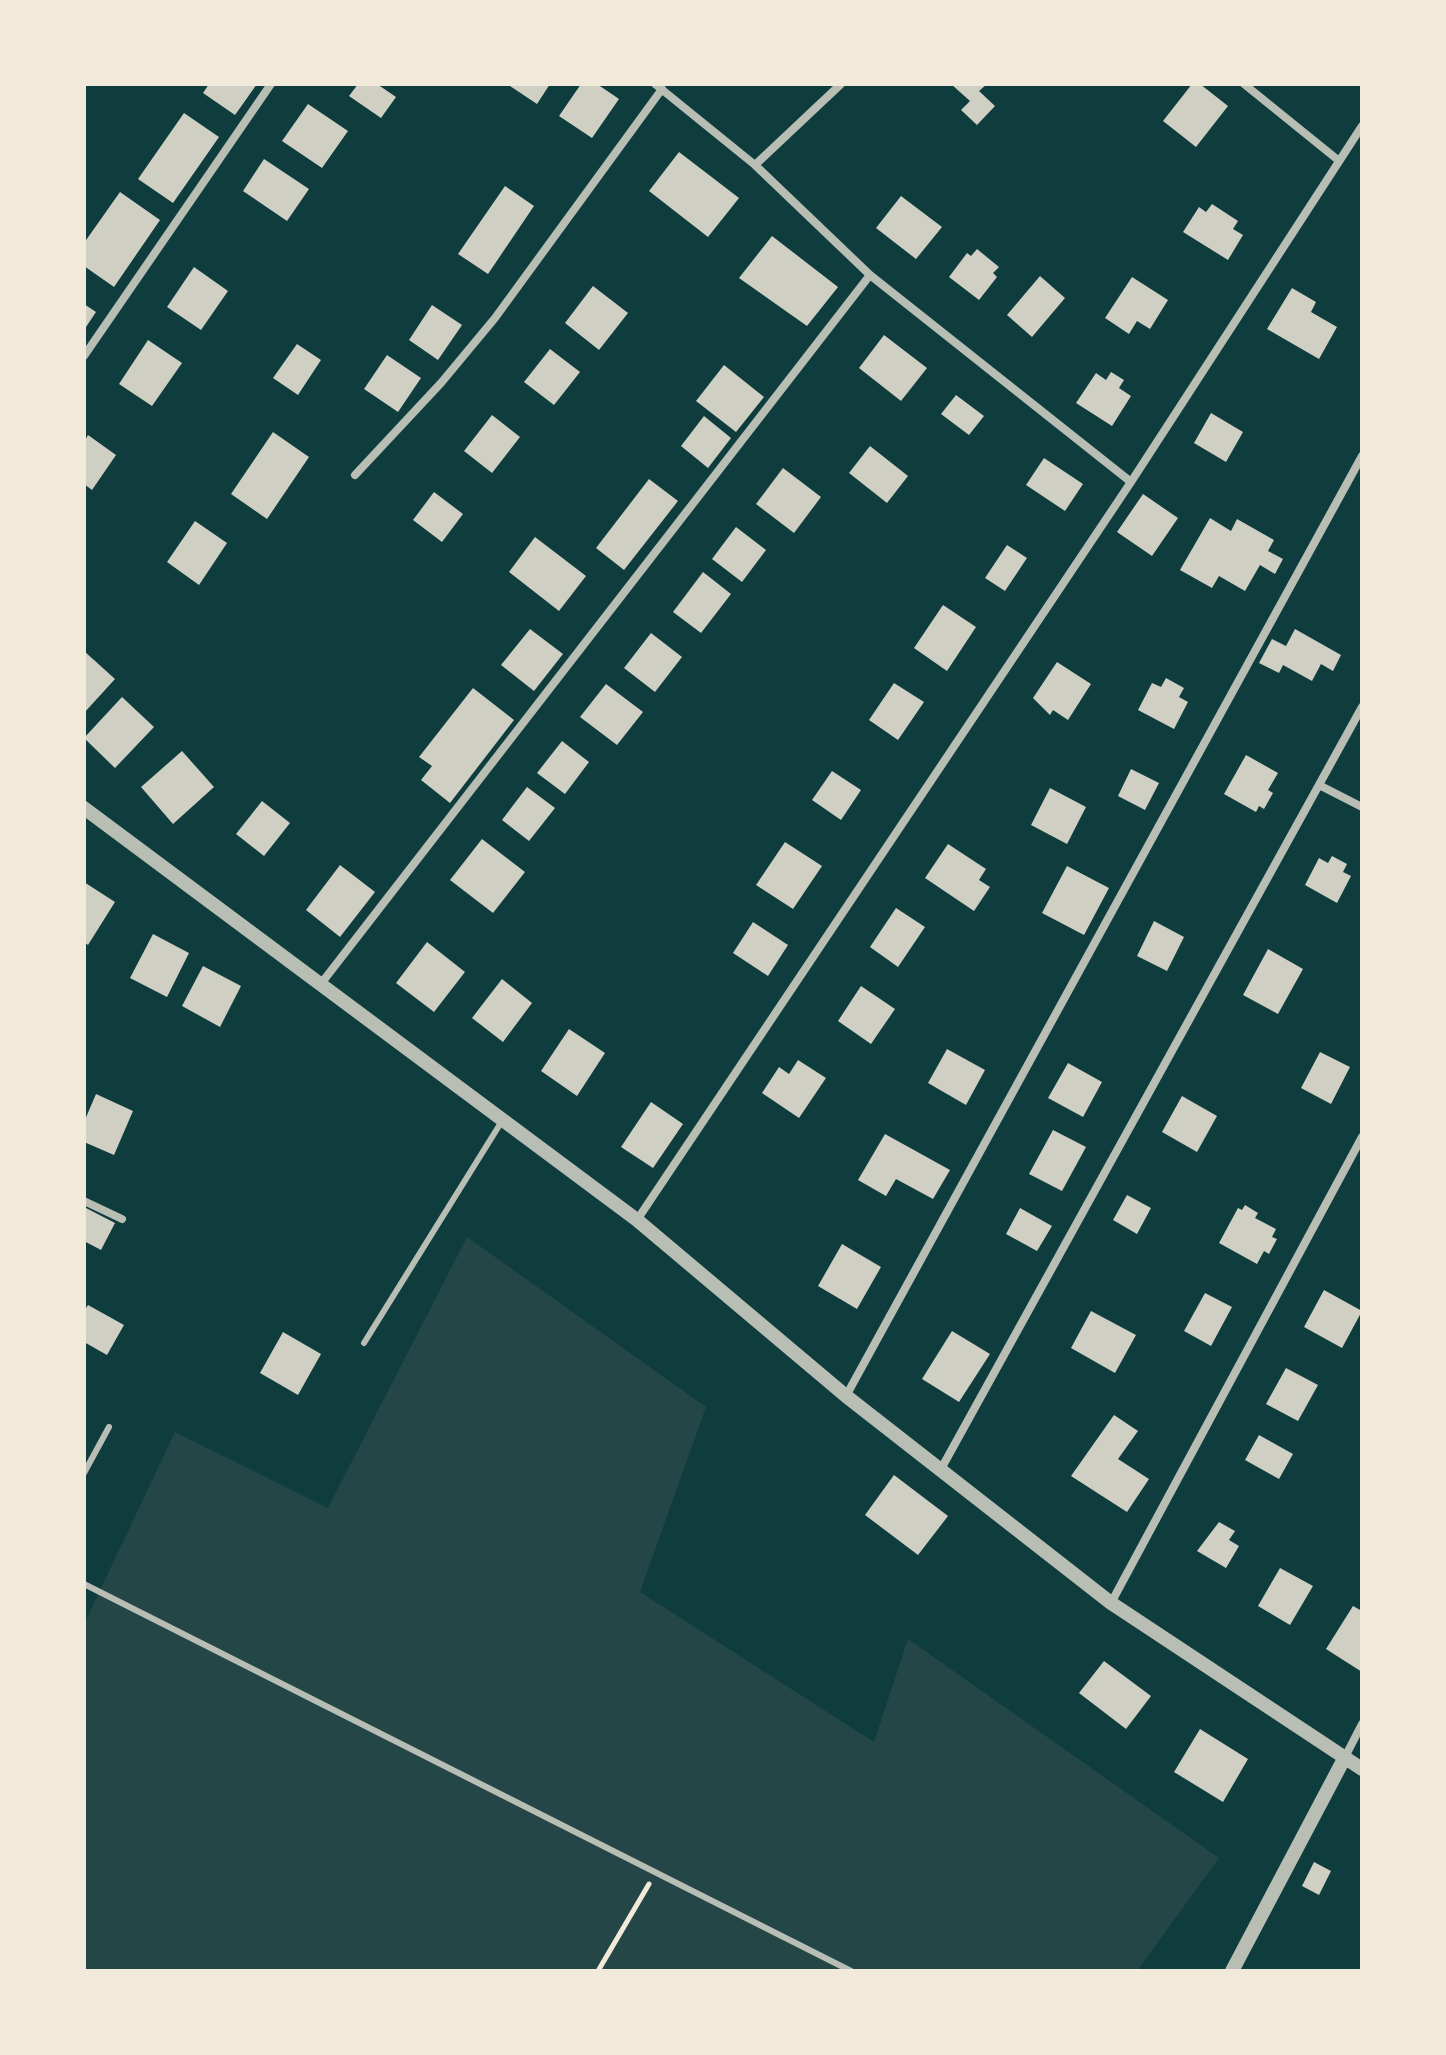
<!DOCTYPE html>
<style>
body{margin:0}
#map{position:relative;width:1446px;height:2055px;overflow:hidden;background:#0f3d3e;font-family:Mulish,sans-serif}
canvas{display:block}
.frame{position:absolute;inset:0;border:86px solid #f1e9da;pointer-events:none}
</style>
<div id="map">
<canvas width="1446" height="2055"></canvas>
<div class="frame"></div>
</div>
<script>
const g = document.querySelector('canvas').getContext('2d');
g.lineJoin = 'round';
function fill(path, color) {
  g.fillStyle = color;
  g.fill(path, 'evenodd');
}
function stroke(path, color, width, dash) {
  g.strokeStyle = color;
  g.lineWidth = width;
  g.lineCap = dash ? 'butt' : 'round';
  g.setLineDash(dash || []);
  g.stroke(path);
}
fill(new Path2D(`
 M 467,1237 L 706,1407 L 640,1592 L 874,1742 L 908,1639 L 1219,1858 L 1137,1971 L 84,1971 L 84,1624 L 175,1432 L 328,1508 Z`), '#244646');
fill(new Path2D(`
 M 209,84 L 257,84 L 235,115 L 203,93 Z
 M 358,84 L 377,84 L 396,97 L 381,118 L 349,96 Z
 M 507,84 L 550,84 L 537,104 Z
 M 581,84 L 597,84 L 619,99 L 592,138 L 559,116 Z
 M 951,84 L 987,84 L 979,91 L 995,106 L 977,125 L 961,110 L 970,101 Z
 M 1192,84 L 1200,84 L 1228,106 L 1196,147 L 1163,121 Z
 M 308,104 L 348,131 L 322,168 L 282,141 Z
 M 184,113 L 219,137 L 173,203 L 138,179 Z
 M 679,152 L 739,198 L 708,237 L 649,191 Z
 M 264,159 L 309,189 L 287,221 L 243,191 Z
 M 505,186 L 534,206 L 488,274 L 458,254 Z
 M 120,192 L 160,220 L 114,287 L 84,266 L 84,243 Z
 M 901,196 L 942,227 L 916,259 L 876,228 Z
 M 1212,204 L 1238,221 L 1233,229 L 1243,235 L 1228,260 L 1183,232 L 1199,207 L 1206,212 Z
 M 772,236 L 838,287 L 807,326 L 739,278 Z
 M 977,249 L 999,267 L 993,273 L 997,277 L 979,300 L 949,277 L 967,253 L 971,256 Z
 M 194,267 L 228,291 L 201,330 L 167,307 Z
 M 1040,276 L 1065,298 L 1032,337 L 1007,315 Z
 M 1132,277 L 1168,300 L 1150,329 L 1137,321 L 1129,334 L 1105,318 Z
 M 593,286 L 628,313 L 599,350 L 565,323 Z
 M 1292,288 L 1316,302 L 1311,312 L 1337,327 L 1319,359 L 1267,329 Z
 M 84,304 L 96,312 L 84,330 Z
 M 432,305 L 462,325 L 438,360 L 409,340 Z
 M 884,335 L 927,368 L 901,401 L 859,368 Z
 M 148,340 L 182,363 L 152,406 L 119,384 Z
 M 297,344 L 321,360 L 298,395 L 273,378 Z
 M 550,349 L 580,372 L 554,405 L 524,382 Z
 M 387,355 L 421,378 L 398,412 L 364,389 Z
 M 724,365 L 764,397 L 736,432 L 696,401 Z
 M 1111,372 L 1124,380 L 1119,388 L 1131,396 L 1112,426 L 1076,403 L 1096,373 L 1106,380 Z
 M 956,395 L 984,416 L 969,435 L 941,414 Z
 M 1211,413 L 1243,432 L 1226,462 L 1194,443 Z
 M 492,415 L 520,437 L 492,473 L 464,451 Z
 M 704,416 L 731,438 L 708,468 L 681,446 Z
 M 273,432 L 309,457 L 267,519 L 231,494 Z
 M 88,435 L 116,455 L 92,490 L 84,484 L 84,442 Z
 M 870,446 L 908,476 L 887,503 L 849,473 Z
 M 1044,458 L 1083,484 L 1065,511 L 1026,485 Z
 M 783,468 L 821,497 L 794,533 L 756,504 Z
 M 649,479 L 678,501 L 624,570 L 596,548 Z
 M 434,492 L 463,514 L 442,542 L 413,520 Z
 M 1143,494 L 1178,518 L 1152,556 L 1117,532 Z
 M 1210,518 L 1231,531 L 1237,519 L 1274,540 L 1268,551 L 1283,559 L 1275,574 L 1260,565 L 1245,591 L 1219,576 L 1212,588 L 1180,570 Z
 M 195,521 L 227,543 L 199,585 L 167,562 Z
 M 736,527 L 766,550 L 742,582 L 712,559 Z
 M 535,537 L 586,576 L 559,611 L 509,572 Z
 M 1007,545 L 1027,558 L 1005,591 L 985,578 Z
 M 703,572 L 731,594 L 701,633 L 673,612 Z
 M 943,605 L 976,627 L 947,671 L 914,648 Z
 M 530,629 L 563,654 L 534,691 L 501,665 Z
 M 1295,629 L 1341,655 L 1333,671 L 1321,664 L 1312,681 L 1283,665 L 1279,673 L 1259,663 L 1272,639 L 1286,646 Z
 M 651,633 L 682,657 L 655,692 L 624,668 Z
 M 84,651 L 115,679 L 84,713 Z
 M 1057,662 L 1091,684 L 1068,720 L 1053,710 L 1050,715 L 1033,698 Z
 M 1166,678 L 1184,688 L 1179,697 L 1188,702 L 1174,729 L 1138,710 L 1152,683 L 1161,687 Z
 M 894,683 L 924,702 L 898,740 L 869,720 Z
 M 606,684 L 643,712 L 617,745 L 580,717 Z
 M 473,688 L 514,720 L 450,803 L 421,780 L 432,766 L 419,757 Z
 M 122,697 L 154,727 L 115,768 L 84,738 Z
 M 562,741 L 589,762 L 565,794 L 537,773 Z
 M 182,751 L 214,787 L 173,824 L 141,787 Z
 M 1246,755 L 1278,773 L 1268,790 L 1273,793 L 1264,809 L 1259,806 L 1256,812 L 1224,794 Z
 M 1131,769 L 1159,783 L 1145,810 L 1118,796 Z
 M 832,771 L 861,790 L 841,820 L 812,800 Z
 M 527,787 L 555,808 L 529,841 L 502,820 Z
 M 1050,788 L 1086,807 L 1067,844 L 1031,825 Z
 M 262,801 L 290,823 L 264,856 L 236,834 Z
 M 482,839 L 525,872 L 493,913 L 450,880 Z
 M 785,842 L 822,866 L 793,909 L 756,885 Z
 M 948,844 L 986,869 L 979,880 L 990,887 L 974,911 L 925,878 Z
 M 1332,856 L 1347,864 L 1343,872 L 1351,876 L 1337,903 L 1305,885 L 1319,858 L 1328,863 Z
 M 340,865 L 375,892 L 340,937 L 306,910 Z
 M 1067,866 L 1109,888 L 1084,935 L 1042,913 Z
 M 84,882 L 115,902 L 88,945 L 84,942 Z
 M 896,908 L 925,927 L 898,967 L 870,947 Z
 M 1154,921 L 1184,937 L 1167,971 L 1137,956 Z
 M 753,922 L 788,945 L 768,976 L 733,953 Z
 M 153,934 L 189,953 L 167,997 L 130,978 Z
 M 427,942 L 465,972 L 434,1012 L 396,983 Z
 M 1268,949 L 1303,969 L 1278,1014 L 1243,995 Z
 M 203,966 L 241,986 L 220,1027 L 182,1006 Z
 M 502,979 L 532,1003 L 503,1042 L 472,1018 Z
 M 861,986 L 895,1009 L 871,1044 L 838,1021 Z
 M 569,1029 L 605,1053 L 577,1096 L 541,1071 Z
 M 947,1049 L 985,1070 L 966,1105 L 928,1083 Z
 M 1320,1052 L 1350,1067 L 1331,1104 L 1301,1088 Z
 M 798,1060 L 826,1078 L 799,1118 L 762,1093 L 779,1067 L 789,1074 Z
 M 1068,1063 L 1102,1082 L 1083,1117 L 1048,1098 Z
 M 96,1094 L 133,1111 L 114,1155 L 84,1142 L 84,1122 Z
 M 1182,1096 L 1217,1116 L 1197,1152 L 1162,1132 Z
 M 651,1102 L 683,1124 L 653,1168 L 621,1147 Z
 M 1053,1130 L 1086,1147 L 1062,1191 L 1029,1174 Z
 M 885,1134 L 950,1170 L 933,1199 L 896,1179 L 886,1196 L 858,1180 Z
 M 1127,1195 L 1151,1208 L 1137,1234 L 1113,1220 Z
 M 1245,1205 L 1258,1213 L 1255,1218 L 1276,1229 L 1272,1237 L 1277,1239 L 1269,1254 L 1264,1251 L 1257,1264 L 1219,1243 L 1238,1208 L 1242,1210 Z
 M 84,1207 L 115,1223 L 101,1250 L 84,1241 Z
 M 1020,1208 L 1052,1226 L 1037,1251 L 1006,1234 Z
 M 842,1244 L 881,1267 L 857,1309 L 818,1286 Z
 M 1324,1290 L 1362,1311 L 1342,1348 L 1304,1327 Z
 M 1205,1293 L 1232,1307 L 1211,1346 L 1184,1331 Z
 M 88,1305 L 124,1325 L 107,1355 L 84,1342 L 84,1311 Z
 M 1091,1311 L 1136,1335 L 1115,1373 L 1071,1348 Z
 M 952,1331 L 990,1354 L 959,1402 L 922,1379 Z
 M 283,1332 L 321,1354 L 298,1395 L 260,1373 Z
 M 1286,1368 L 1318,1385 L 1298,1421 L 1266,1404 Z
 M 1114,1415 L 1138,1431 L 1118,1459 L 1149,1479 L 1127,1512 L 1071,1476 Z
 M 1259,1435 L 1293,1454 L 1279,1479 L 1245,1460 Z
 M 894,1475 L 948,1516 L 918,1555 L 865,1515 Z
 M 1219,1522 L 1235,1531 L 1229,1540 L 1239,1546 L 1226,1568 L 1197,1551 Z
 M 1280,1568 L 1313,1586 L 1290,1625 L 1258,1606 Z
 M 1353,1606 L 1362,1611 L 1362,1672 L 1326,1649 Z
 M 1104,1661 L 1151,1696 L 1126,1729 L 1079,1693 Z
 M 1200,1729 L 1248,1759 L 1223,1802 L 1174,1772 Z
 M 1314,1862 L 1331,1871 L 1319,1895 L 1302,1886 Z`), '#cfcfc3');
stroke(new Path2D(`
 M 598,1971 L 649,1884`), '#f1e9da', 5);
stroke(new Path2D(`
 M 364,1343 L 502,1121
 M 84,1473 L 109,1427
 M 84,1584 L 851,1971`), '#b8beb3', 6);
stroke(new Path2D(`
 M 655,84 L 755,165 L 870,275 L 1131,482
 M 1244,84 L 1338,160
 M 755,165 L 841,84
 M 84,356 L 271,84
 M 355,475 L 441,383 L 495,318 L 662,89
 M 1319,785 L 1362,807
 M 320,985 L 870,275
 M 84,1201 L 122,1219
 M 637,1220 L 1131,482 L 1362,126
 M 846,1396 L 1362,456
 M 941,1469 L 1362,707
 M 1111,1603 L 1362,1137
 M 1345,1757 L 1362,1724`), '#b8beb3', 8);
stroke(new Path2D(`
 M 84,808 L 637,1220 L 846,1396 L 1111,1603 L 1362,1769
 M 1232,1971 L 1345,1757`), '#b8beb3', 14);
</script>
